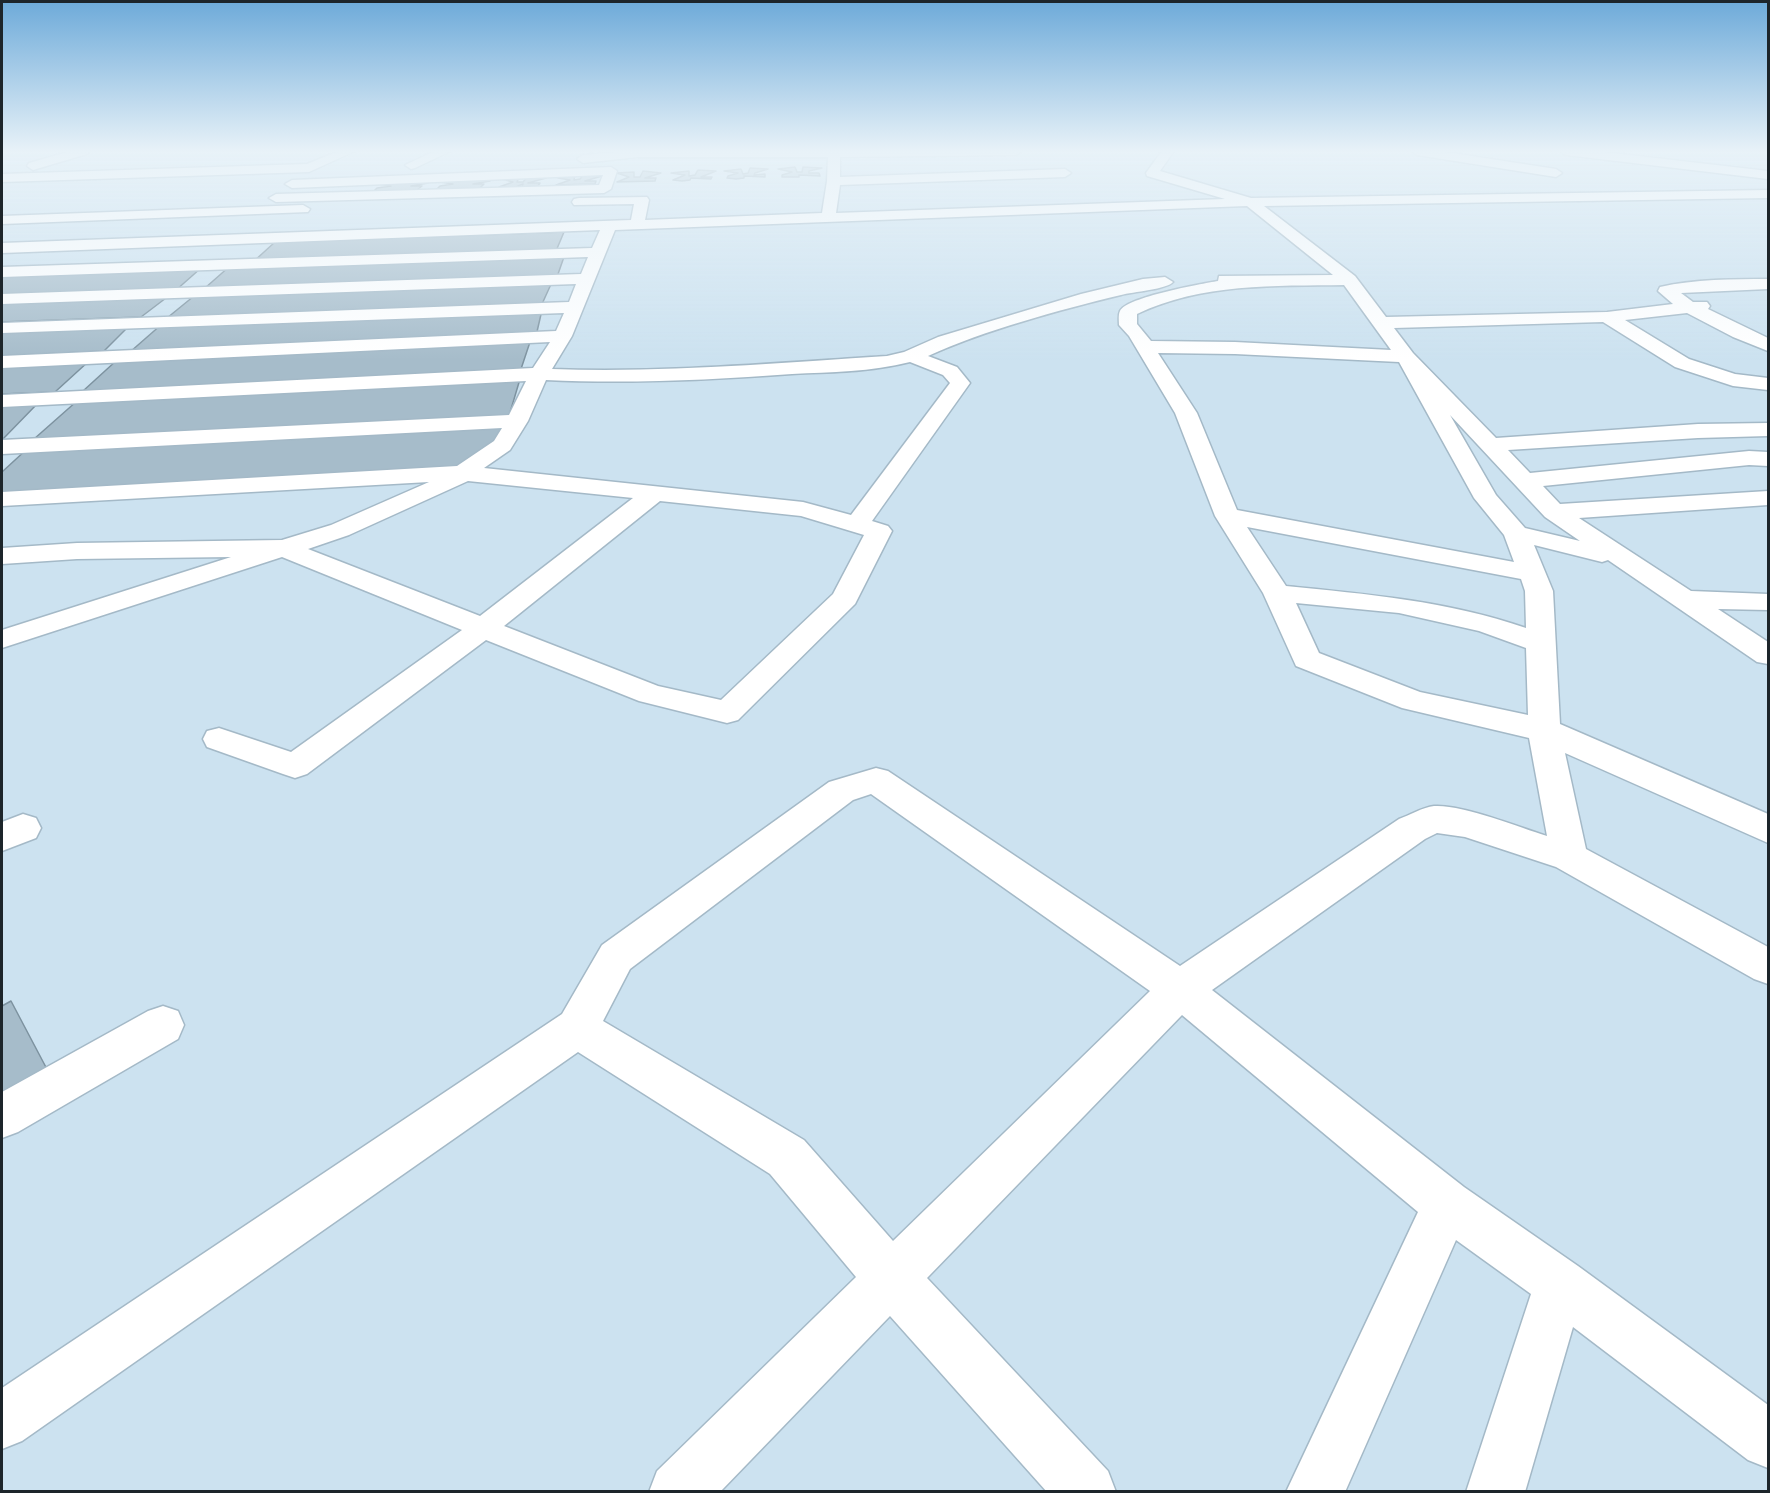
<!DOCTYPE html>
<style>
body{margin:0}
#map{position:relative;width:1770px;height:1493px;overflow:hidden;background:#cce2f0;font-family:Jost,sans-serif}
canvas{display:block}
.frame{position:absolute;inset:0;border:3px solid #1d252a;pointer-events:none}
</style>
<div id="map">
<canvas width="1770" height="1493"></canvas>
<div class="frame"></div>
</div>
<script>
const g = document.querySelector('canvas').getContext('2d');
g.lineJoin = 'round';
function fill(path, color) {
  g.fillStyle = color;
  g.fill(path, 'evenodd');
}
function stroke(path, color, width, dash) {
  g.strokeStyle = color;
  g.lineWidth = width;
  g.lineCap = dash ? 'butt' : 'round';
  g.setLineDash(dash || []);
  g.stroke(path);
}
const building = new Path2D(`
 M 795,167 L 797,172 L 802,172 L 803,167 L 822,168 L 809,171 L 809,173 L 819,173 L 820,176 L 799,175 L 799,177 L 782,177 L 782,175 L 792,172 L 778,169 Z
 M 750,168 L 768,169 L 755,173 L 754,175 L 765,174 L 765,177 L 744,176 L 744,178 L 736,179 L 727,178 L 728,176 L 738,173 L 724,171 L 741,169 L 743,174 L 748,173 Z
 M 698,170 L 716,171 L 701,177 L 712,177 L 711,179 L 691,178 L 690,180 L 682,181 L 673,180 L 685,175 L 671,173 L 689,171 L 689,176 L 695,175 Z
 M 643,171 L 661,173 L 645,178 L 656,178 L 655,181 L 617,182 L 629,177 L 617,173 L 634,172 L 634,177 L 640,177 Z
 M 584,174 L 602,176 L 585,181 L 596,181 L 595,184 L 556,185 L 570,180 L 558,178 L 558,176 L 575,175 L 574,180 L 580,179 Z
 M 528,176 L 546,178 L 528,183 L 540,183 L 538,186 L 522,187 L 523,184 L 516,187 L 499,187 L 513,182 L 502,179 L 519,177 L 517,182 L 523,182 Z
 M 491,178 L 490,181 L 473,184 L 484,184 L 480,188 L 437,189 L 440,186 L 453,184 L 440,182 L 442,179 Z
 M 429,180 L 428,183 L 411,186 L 422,186 L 417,190 L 374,191 L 377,188 L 391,186 L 377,184 Z
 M 564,232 L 556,251 L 253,262 L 275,242 Z
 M 565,254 L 557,277 L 205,288 L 230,266 Z
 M 201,268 L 175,291 L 2,296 L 2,276 Z
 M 552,282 L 542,304 L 167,318 L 194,296 Z
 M 166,298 L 141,317 L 2,322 L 2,303 Z
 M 542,310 L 536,336 L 130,352 L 162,324 Z
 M 127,328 L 104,351 L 2,356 L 2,333 Z
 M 530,342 L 521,369 L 83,391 L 117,360 Z
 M 89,361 L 55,392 L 2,394 L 2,365 Z
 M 520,379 L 509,416 L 34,439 L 77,401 Z
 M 38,403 L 2,440 L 2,405 Z
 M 503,425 L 499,438 L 457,467 L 2,493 L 2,472 L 27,449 Z
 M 11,1001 L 49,1073 L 2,1097 L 2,1006 Z`);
fill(building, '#a6bcca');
stroke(building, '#7d929f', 1.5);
const minor = new Path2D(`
 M 71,151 L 89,151 L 87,154 L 33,170 L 27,166 L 29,163 Z
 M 339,151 L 355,151 L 309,172 L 2,182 L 2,174 L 307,164 Z
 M 435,151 L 451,151 L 415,168 L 411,169 L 405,165 Z
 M 630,151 L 1022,151 L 1016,155 L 840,157 L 840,177 L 1065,169 L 1071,173 L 1065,177 L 840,185 L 836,213 L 1225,199 L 1147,176 L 1146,173 L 1162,151 L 1174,151 L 1160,171 L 1251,198 L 1768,190 L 1768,198 L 1264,206 L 1355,276 L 1386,317 L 1607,312 L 1673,304 L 1658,291 L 1660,287 C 1695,279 1733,279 1768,279 L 1768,289 L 1681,293 L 1693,302 L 1707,302 L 1710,306 L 1708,309 L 1768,338 L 1768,351 L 1733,337 L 1687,313 L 1625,320 L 1689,359 L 1735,374 L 1768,378 L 1768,390 L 1733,386 L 1675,367 L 1603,322 L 1394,328 L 1413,353 L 1496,438 L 1698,424 L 1768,423 L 1768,436 L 1698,438 L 1508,450 L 1530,473 L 1749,451 L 1768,452 L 1768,466 L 1749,465 L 1543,486 L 1560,504 L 1768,491 L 1768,505 L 1579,518 L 1691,591 L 1768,594 L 1768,610 L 1718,609 L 1768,642 L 1768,664 L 1757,662 L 1608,560 L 1602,562 L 1534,545 L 1553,591 L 1560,724 L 1768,814 L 1768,843 L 1565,753 L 1586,849 L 1768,947 L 1768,984 L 1754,979 L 1556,867 L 1465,837 L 1437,833 L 1425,839 L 1212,990 L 1464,1187 L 1578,1266 L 1768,1405 L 1768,1468 L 1748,1460 L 1573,1327 L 1525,1492 L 1466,1492 L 1531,1294 L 1456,1240 L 1345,1492 L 1286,1492 L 1418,1212 L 1182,1015 L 927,1278 L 1108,1471 L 1116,1492 L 1047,1492 L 890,1316 L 720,1492 L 649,1492 L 657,1471 L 856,1277 L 770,1174 L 578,1052 L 22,1441 L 2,1449 L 2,1388 L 562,1014 L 602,945 L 829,782 L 876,768 L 888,771 L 1180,966 L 1399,819 C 1410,815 1423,807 1434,806 C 1461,804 1519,827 1547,836 L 1529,738 L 1402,708 L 1296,666 L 1263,593 L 1215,516 L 1175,413 L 1129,336 L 1119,325 C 1119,321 1118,315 1120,311 C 1127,297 1201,284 1218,281 L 1219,276 L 1333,275 L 1247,206 L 615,230 L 572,336 L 552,369 C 664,373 776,363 887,356 L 904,352 L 938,337 L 1081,294 L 1143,279 L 1165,277 L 1173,282 C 1168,289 1132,292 1121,295 C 1059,310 985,330 928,356 L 957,367 L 970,383 L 872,521 L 888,526 L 892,531 L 855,604 L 738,720 L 727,723 L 639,701 L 486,640 L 307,774 L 295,778 L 283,774 L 207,747 L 203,739 L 207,731 L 219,728 L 291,752 L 462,630 L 282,557 L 2,648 L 2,630 L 231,557 L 77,559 L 2,564 L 2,548 L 77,543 L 282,540 L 331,525 L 429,482 L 2,506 L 2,492 L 457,466 L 494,441 L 502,428 L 2,454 L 2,440 L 509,415 L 526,381 L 2,407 L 2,395 L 533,368 L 550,342 L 2,368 L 2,356 L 556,331 L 564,313 L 2,333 L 2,323 L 569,302 L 576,284 L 2,304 L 2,294 L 581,274 L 588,257 L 2,277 L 2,267 L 592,248 L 600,230 L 2,253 L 2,243 L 631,220 L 634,204 L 574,205 L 572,202 L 574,199 L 579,198 L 647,197 L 649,200 L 645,220 L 822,213 L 827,181 L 828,157 L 638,157 L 583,163 L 577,159 L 583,155 ZM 1344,285 L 1391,350 L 1235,342 L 1151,341 L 1137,324 L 1137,314 C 1201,283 1275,286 1344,285 ZM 1158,353 L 1235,354 L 1399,362 L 1474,498 L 1504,535 L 1514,562 L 1237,510 L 1197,413 ZM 910,362 L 943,375 L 950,383 L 851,515 L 803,502 L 484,468 L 510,450 L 528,421 L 546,380 C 628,384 711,380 792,374 C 831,372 871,372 910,362 ZM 1450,415 L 1545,517 L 1580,541 L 1525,528 L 1496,495 ZM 468,481 L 633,498 L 480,616 L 308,549 L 349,535 ZM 660,501 L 801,516 L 864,535 L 833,594 L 721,700 L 658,686 L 504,626 ZM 1247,527 L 1521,579 L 1525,591 L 1526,628 C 1448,601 1367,594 1286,586 ZM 1296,603 L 1399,613 L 1479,631 L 1526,648 L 1528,715 L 1420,692 L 1319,653 ZM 871,794 L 1150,991 L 893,1241 L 804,1140 L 603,1021 L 630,969 L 853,800 Z
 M 1411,151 L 1439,151 L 1556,169 L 1562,173 L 1556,177 L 1417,155 Z
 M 1560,151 L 1595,151 L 1768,171 L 1768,179 L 1566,155 Z
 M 611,167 L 617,171 L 611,189 L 604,193 L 276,202 L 269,198 L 276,194 L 599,185 L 603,175 L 292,188 L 285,184 L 292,180 Z
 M 303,205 L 310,209 L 308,212 L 2,224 L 2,216 Z
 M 23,814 L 36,818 L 41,828 L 36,838 L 2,851 L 2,822 Z
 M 163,1006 L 178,1011 L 184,1025 L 178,1039 L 18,1132 L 2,1138 L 2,1092 L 148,1011 Z`);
stroke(minor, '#a4b9c7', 3);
fill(minor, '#fff');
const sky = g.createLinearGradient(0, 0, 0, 360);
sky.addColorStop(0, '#6daad9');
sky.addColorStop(0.42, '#e8f2f8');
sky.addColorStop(1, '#e8f2f800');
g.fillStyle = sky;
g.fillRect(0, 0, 1770, 360);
</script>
